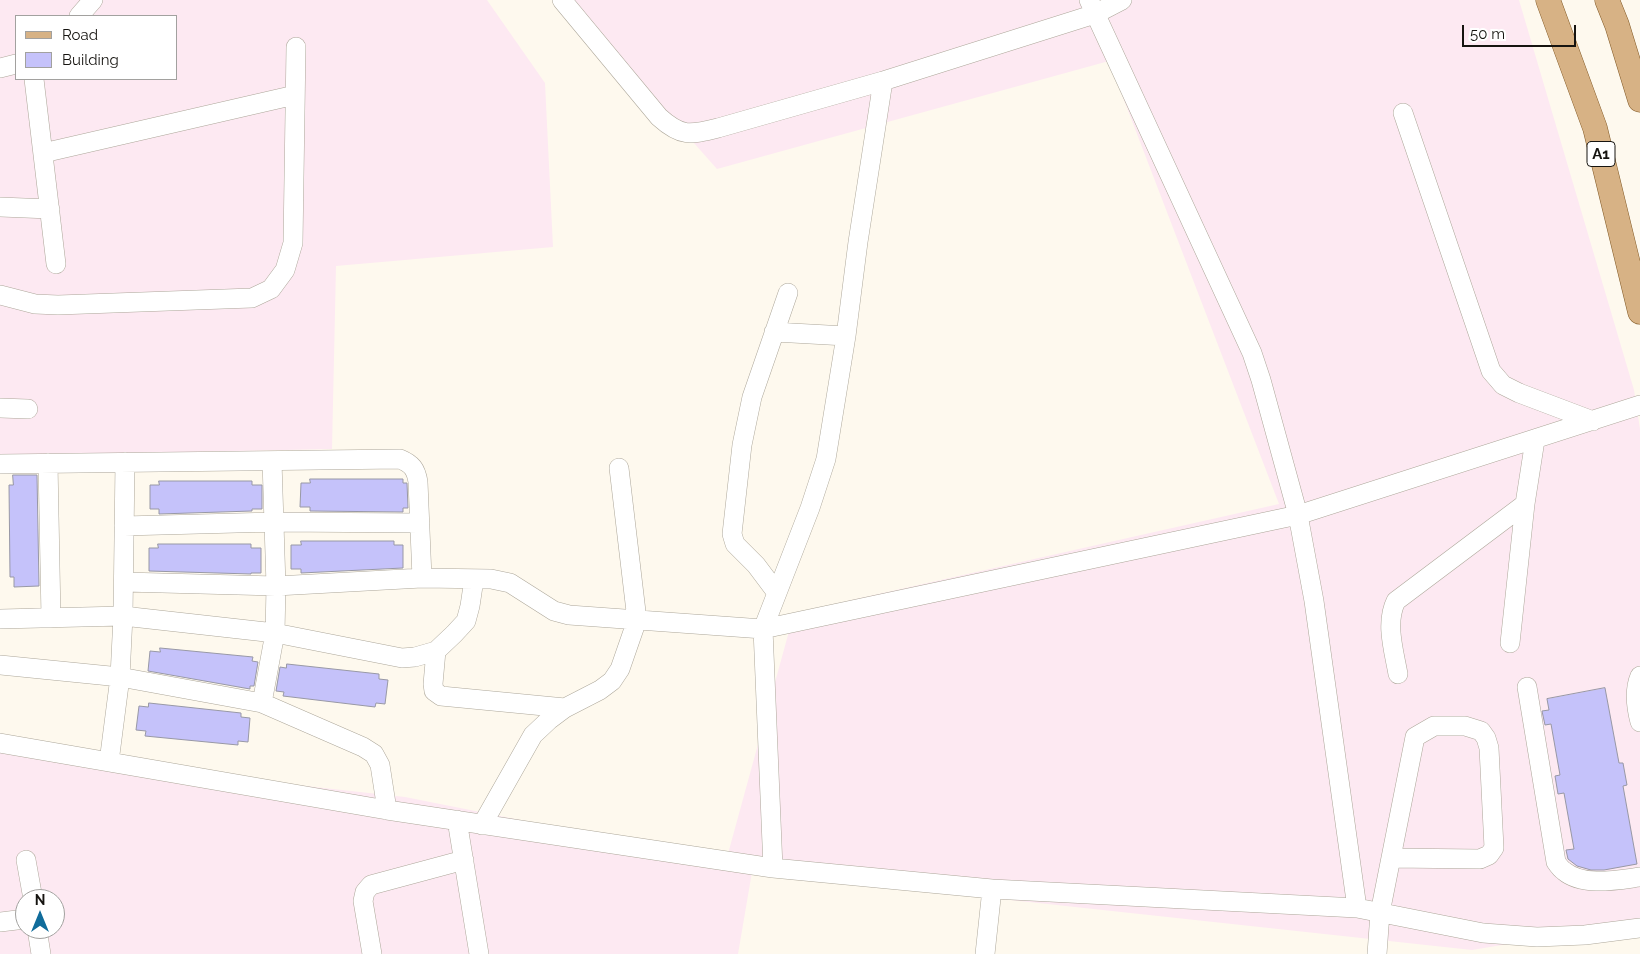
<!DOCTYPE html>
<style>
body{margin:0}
#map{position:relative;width:1640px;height:954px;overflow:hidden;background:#fef9ee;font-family:Raleway,sans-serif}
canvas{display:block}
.legend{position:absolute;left:15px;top:15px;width:162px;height:65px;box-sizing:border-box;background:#fff;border:1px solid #a2a19f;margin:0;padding:6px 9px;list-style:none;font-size:15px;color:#161410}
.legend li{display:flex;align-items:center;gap:10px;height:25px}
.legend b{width:25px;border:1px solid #a2a19f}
.north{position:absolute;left:15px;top:889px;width:50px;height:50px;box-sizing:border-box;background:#fff;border:1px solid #a2a19f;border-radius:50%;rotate:0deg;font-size:14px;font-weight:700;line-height:20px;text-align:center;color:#161410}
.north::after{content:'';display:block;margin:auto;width:18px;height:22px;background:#106c9b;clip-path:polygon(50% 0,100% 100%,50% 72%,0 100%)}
.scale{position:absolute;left:1462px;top:25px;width:114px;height:22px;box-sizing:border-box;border:2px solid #161410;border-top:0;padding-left:6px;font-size:15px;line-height:18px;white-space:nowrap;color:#161410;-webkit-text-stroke:4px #fff;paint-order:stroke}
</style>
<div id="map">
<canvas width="1640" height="954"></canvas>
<ul class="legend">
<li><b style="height:6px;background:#d7b285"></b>Road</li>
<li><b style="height:14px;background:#c5c2fa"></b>Building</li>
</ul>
<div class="north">N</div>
<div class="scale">50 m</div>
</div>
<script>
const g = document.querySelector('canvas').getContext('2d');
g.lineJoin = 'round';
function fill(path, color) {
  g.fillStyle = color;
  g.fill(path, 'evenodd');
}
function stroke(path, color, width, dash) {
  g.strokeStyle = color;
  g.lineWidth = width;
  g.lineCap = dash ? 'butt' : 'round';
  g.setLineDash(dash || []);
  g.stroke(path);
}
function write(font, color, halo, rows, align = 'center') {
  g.font = font + ' Raleway,sans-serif';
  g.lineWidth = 5;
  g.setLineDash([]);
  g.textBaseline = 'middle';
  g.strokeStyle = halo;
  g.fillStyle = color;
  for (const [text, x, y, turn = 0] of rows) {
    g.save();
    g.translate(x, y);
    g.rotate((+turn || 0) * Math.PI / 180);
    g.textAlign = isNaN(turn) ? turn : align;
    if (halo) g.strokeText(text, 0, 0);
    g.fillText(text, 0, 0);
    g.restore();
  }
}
fill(new Path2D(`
 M 0,0 L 487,0 L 545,83 L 553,247 L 336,266 L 332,449 L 0,456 ZM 16,16 L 176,16 L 176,79 L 16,79 Z
 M 567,0 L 1519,0 L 1634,390 L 1640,429 L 1640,922 L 1472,950 L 752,872 L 738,954 L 0,954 L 0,752 L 405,797 L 726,861 L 794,613 L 1279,504 L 1109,61 L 717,169 ZM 25,899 L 55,899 L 55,929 L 25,929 Z`), '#fde9f2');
const building = new Path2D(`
 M 13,475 L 37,475 L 39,586 L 14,587 L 14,577 L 10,577 L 9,485 L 13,485 Z
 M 310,479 L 403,479 L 403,483 L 407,483 L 408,508 L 403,508 L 403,512 L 310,511 L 310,507 L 300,507 L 301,483 L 310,483 Z
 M 159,481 L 252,481 L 252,485 L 262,485 L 262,509 L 252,509 L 252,511 L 159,514 L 159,509 L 150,509 L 150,485 L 159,485 Z
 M 301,541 L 394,541 L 394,545 L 403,545 L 403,568 L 301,573 L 301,569 L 291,569 L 291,545 L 301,545 Z
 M 158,544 L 251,544 L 251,548 L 261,548 L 261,573 L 251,573 L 251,574 L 149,571 L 149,548 L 158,548 Z
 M 160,648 L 253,657 L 252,661 L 258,662 L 254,686 L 250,686 L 250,689 L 148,671 L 150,651 L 160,652 Z
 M 287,664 L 379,674 L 379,679 L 388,680 L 385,704 L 376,703 L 375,707 L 283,696 L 284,692 L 276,691 L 280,667 L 286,668 Z
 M 1605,688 L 1619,763 L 1623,763 L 1627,785 L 1623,786 L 1637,864 L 1604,870 L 1591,870 L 1577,866 L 1568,859 L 1566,850 L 1574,849 L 1564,793 L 1558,794 L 1555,776 L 1560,775 L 1551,724 L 1545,725 L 1542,711 L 1549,710 L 1547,699 Z
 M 149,703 L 241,713 L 241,717 L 250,718 L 248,742 L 238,741 L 238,745 L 145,736 L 146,731 L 136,730 L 139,706 L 148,707 Z`);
fill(building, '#c5c2fa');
stroke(building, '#9898a5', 1);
const minor = new Path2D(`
 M 562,0 L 659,117 C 681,137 690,135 718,128 L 883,81 L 1095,14 L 1122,0
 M 1089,0 L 1252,353 L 1261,380 L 1298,515 L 1314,601 L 1357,908
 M 79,16 L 93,0
 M 0,68 L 16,64
 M 34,79 L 56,264
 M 1403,113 L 1491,371 L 1503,385 L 1519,393 L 1593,421
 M 43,153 L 295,95
 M 0,207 L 50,209
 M 0,295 L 35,304 L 58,305 L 252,298 L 271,289 L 285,270 L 293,243 L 296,47
 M 774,332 L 846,336
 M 0,408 L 28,409
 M 48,463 L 51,618
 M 0,464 L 400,459 C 412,464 416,469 418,482 L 422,578
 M 124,526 L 274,522 L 420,523
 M 124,582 L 276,586 L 272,461
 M 777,593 L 756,565 L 735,544 L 732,534 L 742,445 L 752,397 L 788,293
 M 0,619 L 123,616 L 275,633 L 276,586 L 422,578 L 491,579 L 510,583 L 554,611 L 569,615 L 763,629 L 810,508 L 826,459 L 846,336 L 858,242 L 883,81
 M 1510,643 L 1525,504 L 1535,440
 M 436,651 L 433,684 L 434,691 L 441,696 L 565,708
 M 0,665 L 120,677 L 262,703 L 363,747 L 374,754 L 380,765 L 387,810
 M 1398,674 C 1394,651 1385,623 1396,601 L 1525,504
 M 1640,676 C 1634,690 1636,707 1640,722
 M 1527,687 L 1556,862 C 1558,865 1561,869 1564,871 C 1583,887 1617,880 1640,877
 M 262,703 L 275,633 L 402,658 L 415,657 L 436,651 L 454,634 L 466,621 L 470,606 L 474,579
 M 0,743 L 387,810 L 773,868 L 992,889 L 1357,908 L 1483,933 L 1537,937 L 1585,935 L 1640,928
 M 109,762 L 120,677 L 123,616 L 125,462
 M 457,820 L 479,954
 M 482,825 L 533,735 L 549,720 L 565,708 L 600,690 L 612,681 L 620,669 L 637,620 L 619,468
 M 26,860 L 33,899
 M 773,868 L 763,629 L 1298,515 L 1640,405
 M 0,922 L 25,919
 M 37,929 L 41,954
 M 372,954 L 363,901 L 365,892 L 371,885 L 464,860
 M 985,954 L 992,889
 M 1377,954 L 1380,913 L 1415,737 L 1434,726 L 1465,726 L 1481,731 L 1486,738 L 1489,748 L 1494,848 L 1489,855 L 1480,859 L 1391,858`);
const major = new Path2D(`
 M 1548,0 L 1595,128 L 1640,312
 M 1607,0 L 1617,25 L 1640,100`);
stroke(minor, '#ada79a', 20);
stroke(major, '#825a27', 25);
stroke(minor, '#fff', 19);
stroke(major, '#d7b285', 24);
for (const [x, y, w] of [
 [1601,154,28]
]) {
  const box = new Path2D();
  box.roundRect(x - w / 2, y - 12.5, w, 25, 4);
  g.fillStyle = '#fff';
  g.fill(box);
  stroke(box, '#161410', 1);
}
write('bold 15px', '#161410', null, [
 ["A1",1601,154]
]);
</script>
